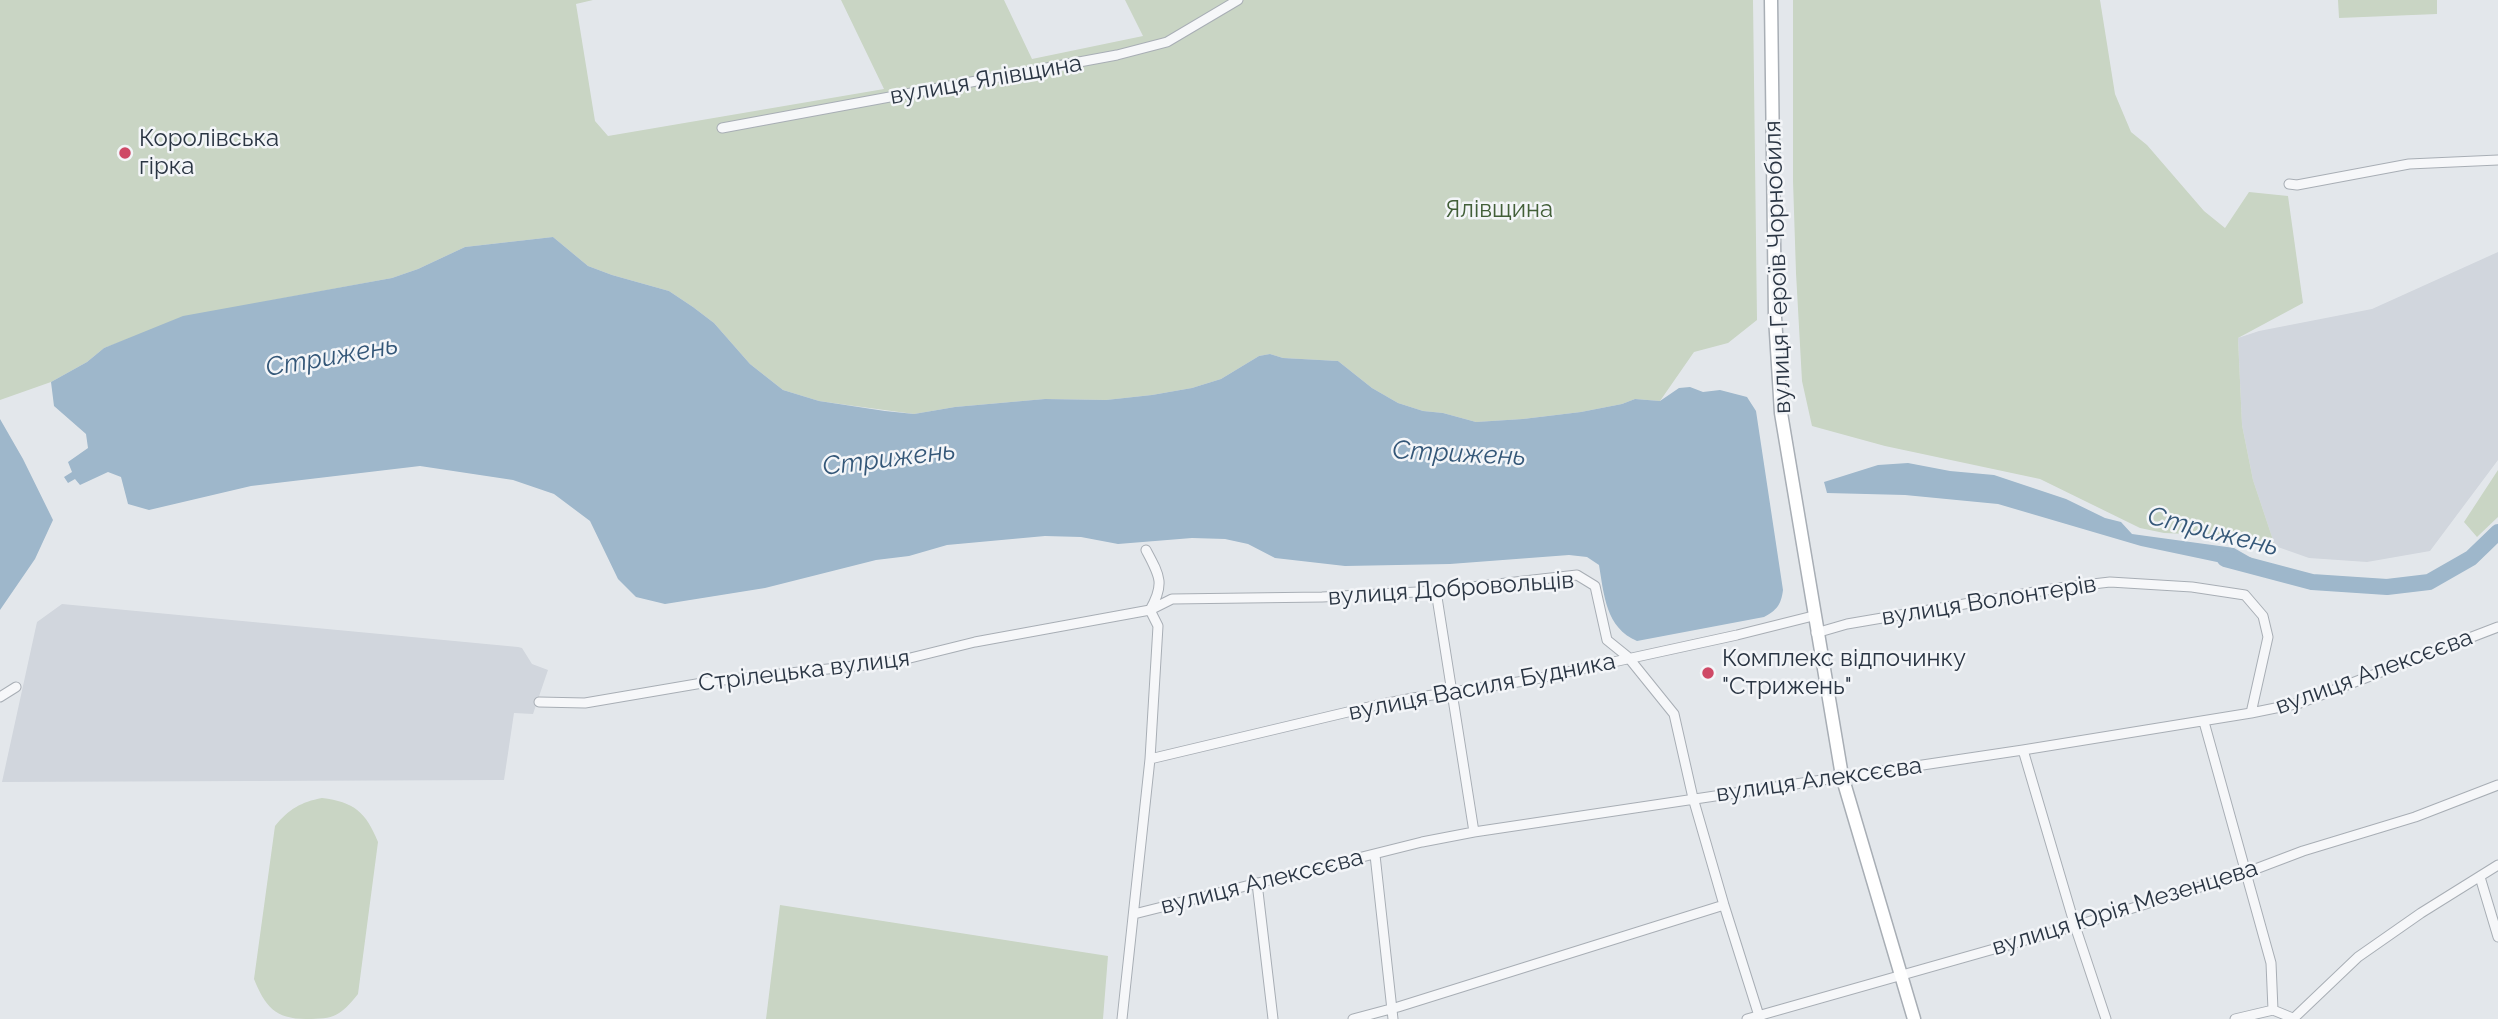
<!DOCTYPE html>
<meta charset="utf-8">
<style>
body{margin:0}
canvas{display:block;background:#e3e7eb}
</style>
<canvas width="2498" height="1019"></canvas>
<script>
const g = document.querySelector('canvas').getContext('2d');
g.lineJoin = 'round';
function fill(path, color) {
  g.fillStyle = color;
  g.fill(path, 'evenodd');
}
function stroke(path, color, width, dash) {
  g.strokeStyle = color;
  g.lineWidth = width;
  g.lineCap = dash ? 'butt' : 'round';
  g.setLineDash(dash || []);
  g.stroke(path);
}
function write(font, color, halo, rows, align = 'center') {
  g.font = font + ' Raleway,sans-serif';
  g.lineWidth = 5;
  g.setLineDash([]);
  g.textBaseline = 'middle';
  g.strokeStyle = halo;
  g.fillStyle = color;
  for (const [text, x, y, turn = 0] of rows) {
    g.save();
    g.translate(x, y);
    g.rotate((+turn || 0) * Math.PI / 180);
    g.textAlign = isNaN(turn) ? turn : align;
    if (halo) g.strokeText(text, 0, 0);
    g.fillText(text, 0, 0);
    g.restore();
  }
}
fill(new Path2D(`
 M 2498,252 L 2498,460 L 2430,551 L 2367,562 L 2309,558 L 2275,546 L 2253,480 L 2242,425 L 2238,338 L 2259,331 L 2372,309 Z
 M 62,604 L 518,647 L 522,648 L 532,664 L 548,670 L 533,714 L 514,713 L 504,780 L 2,782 L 37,622 Z`), '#d1d6dd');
fill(new Path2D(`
 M 0,0 L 593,0 L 576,4 L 595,121 L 608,136 L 884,89 L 841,0 L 1004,0 L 1032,59 L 1143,36 L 1125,0 L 1753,0 L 1757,320 L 1728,343 L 1694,352 L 1660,401 L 1635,399 L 1622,404 L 1581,412 L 1523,419 L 1476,422 L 1443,413 L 1423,411 L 1398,403 L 1372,388 L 1338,361 L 1283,358 L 1270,354 L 1259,356 L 1221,379 L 1192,388 L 1152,395 L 1106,400 L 1045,399 L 955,407 L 914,414 L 847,405 L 819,401 L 783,390 L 750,364 L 714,323 L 693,307 L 669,291 L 612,275 L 588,266 L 553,237 L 465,247 L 418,269 L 392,278 L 268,301 L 134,337 L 104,348 L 87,362 L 51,382 L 0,400 Z
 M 1793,0 L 2100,0 L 2115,94 L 2131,132 L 2147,145 L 2204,211 L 2225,228 L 2249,192 L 2288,196 L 2303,303 L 2238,338 L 2242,425 L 2253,480 L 2275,546 L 2238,536 L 2164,533 L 2140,528 L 2040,479 L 1885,446 L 1812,426 L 1802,381 L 1796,273 L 1793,181 Z
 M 2338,0 L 2437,0 L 2437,14 L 2339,18 Z
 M 2498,470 L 2498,517 L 2477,537 L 2464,522 Z
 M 322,798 C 354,802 366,812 378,842 L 358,994 C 340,1016 335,1019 306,1019 C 275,1019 265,1006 254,979 L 275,826 C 289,809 301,802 322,798 Z
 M 780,905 L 1108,956 L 1103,1019 L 766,1019 Z`), '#c9d5c4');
fill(new Path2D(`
 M 553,237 L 588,266 L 612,275 L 669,291 L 693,307 L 714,323 L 750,364 L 783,390 L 819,401 L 885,411 L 914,414 L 955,407 L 1045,399 L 1106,400 L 1152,395 L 1192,388 L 1221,379 L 1259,356 L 1270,354 L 1283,358 L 1338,361 L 1372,388 L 1398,403 L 1423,411 L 1443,413 L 1476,422 L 1523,419 L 1581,412 L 1622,404 L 1635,399 L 1660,401 L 1679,388 L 1690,387 L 1703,392 L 1720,390 L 1747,397 L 1756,411 L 1783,590 C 1781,605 1777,610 1764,617 L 1637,641 C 1606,628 1604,595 1599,565 L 1587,557 L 1569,555 L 1450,564 L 1345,566 L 1275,558 L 1248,544 L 1225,539 L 1192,538 L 1118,544 L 1081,537 L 1045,536 L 947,545 L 909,556 L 876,560 L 765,588 L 665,604 L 636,597 L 618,579 L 590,521 L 554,494 L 513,480 L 420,466 L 251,486 L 149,510 L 128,504 L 121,477 L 108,472 L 80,485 L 75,479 L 68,483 L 64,477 L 72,472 L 68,462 L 88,448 L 86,434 L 54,406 L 51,382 L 87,362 L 104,348 L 183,316 L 392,278 L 418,269 L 465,247 Z
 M 0,419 L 23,459 L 53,520 L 35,559 L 0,610 Z
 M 1908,463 L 1950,471 L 1994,475 L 2066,499 L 2105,518 L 2121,522 L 2132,534 L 2234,548 L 2255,560 L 2236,566 L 2141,546 L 1998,504 L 1905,495 L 1827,493 L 1824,482 L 1878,465 Z`), '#9eb7cb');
stroke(new Path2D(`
 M 2225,559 L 2312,582 L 2387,587 L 2429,582 L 2471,558 L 2498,532`), '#9eb7cb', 16);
const street = new Path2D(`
 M 722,128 L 1117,55 L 1167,42 L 1238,0
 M 2289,184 L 2297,185 L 2409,164 L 2498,160
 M 1436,591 L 1474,832
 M 1816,633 L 1847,624 L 2058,588 L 2110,582 L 2192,587 L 2245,595 L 2263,616 L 2268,637 L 2251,713
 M 0,697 L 16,687
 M 539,702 L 585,703 L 714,681 L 894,662 L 975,642 L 1150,610 L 1172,599 L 1322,597 L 1436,591 L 1577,575 L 1595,586 L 1607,640 L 1628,657 L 1674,714 L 1693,798 L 1724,905 L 1760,1019
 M 2204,722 L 2271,963 L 2273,1010 L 2295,1019
 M 2023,750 L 2075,926 L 2106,1019
 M 1150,759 L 1373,706 L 1413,698 L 1531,680 L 1737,635 L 1813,616
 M 1375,855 L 1393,1019
 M 2480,877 L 2498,937
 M 1257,883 L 1273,1019
 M 1134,914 L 1422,842 L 1474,832 L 2023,750 L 2251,713 L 2300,703 L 2498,627
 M 2294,1018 L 2358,957 L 2421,913 L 2498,865
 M 1122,1019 L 1150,759 L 1158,626 L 1150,610 C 1165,584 1160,576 1146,550
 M 1353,1019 L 1398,1007 L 1724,905
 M 1747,1019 L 2075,926 L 2245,873 L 2303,851 L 2415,817 L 2498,785
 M 2235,1019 L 2273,1010`);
const secondary = new Path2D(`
 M 1771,0 L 1775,317 L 1781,413 L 1842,776 L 1914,1019`);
stroke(street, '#a8aeb5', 11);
stroke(secondary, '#a8aeb5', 15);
stroke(street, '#f6f7f9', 9);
stroke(secondary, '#fff', 12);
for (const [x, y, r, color] of [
 [125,153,7,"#cf4966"],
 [1708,673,7,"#cf4966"]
]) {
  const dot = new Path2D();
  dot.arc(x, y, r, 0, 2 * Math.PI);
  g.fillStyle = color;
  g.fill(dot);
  stroke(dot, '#f3f5f8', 2.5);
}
write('24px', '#2a3543', '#f3f5f8', [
 ["вулиця Ялівщина",986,80,-10],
 ["вулиця Героїв Чорнобиля",1778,267,-92],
 ["вулиця Добровольців",1451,589,-4],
 ["вулиця Волонтерів",1989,601,-9],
 ["Стрілецька вулиця",804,671,-7],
 ["вулиця Алексєєва",2374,672,-20],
 ["вулиця Василя Будника",1482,687,-11],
 ["вулиця Алексєєва",1819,780,-8],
 ["вулиця Алексєєва",1262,882,-14],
 ["вулиця Юрія Мезенцева",2125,908,-17]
]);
write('24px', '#2a3543', '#f3f5f8', [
 ["Королівська",139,139],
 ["гірка",139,167],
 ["Комплекс відпочинку",1722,659],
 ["\"Стрижень\"",1722,687]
], 'left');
write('24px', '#425f38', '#f3f5f8', [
 ["Ялівщина",1499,210]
]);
write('italic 26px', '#345778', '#f3f5f8', [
 ["Стрижень",332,357,-10],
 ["Стрижень",1459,454,3],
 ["Стрижень",889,459,-7],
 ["Стрижень",2213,532,14]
]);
</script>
